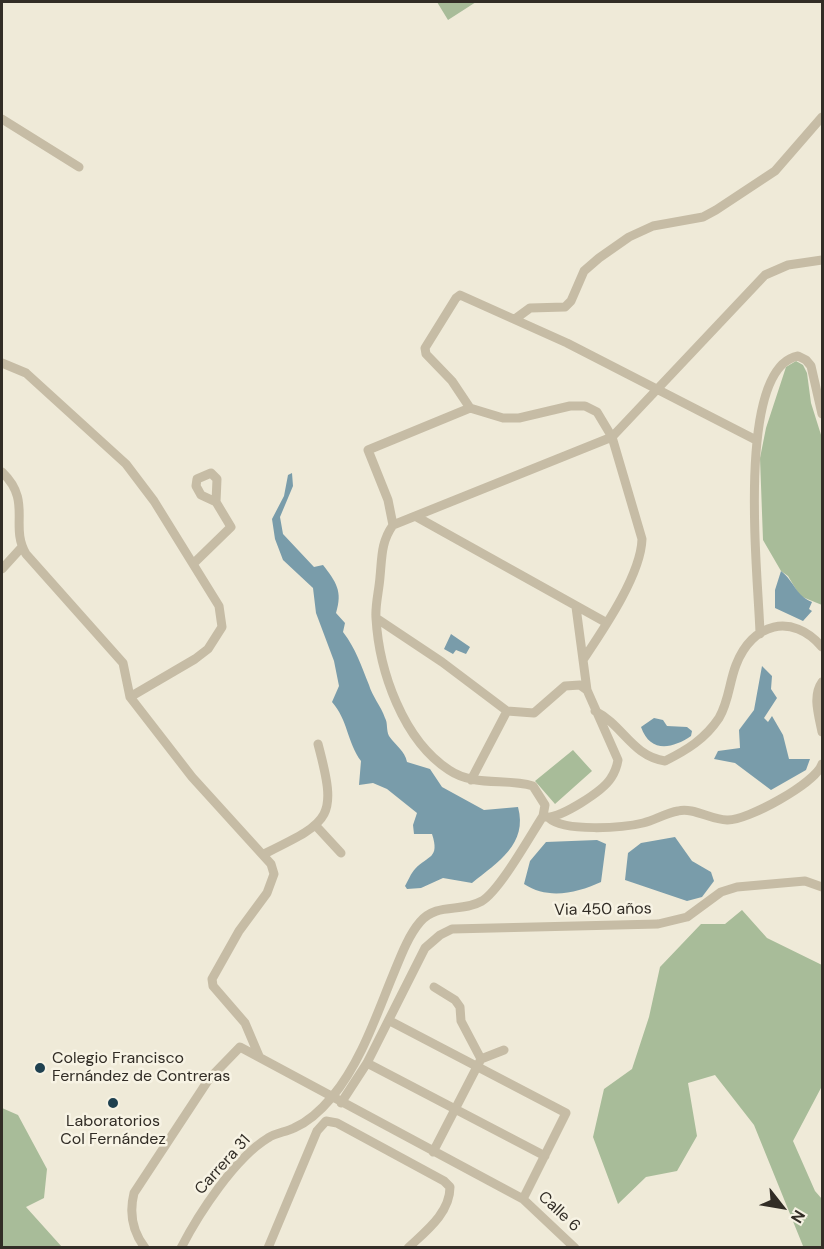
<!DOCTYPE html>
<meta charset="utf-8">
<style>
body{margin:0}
#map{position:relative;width:824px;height:1249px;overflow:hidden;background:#efead8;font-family:"DM Sans",sans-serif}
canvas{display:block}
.frame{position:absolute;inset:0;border:3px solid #322d26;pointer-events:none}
.north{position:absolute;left:752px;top:1177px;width:60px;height:60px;-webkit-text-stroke:4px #f7f3e4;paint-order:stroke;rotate:121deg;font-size:16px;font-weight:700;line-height:24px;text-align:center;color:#322d26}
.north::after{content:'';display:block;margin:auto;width:21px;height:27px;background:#322d26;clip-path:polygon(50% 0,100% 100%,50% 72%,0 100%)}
</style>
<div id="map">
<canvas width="824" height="1249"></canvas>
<div class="frame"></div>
<div class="north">N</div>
</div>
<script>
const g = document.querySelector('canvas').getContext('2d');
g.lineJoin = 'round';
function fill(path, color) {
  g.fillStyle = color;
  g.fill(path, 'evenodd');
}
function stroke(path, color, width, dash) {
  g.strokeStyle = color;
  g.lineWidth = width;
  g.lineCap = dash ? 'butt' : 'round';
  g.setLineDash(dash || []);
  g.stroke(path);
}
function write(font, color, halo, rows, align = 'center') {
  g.font = font + ' "DM Sans",sans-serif';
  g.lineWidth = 5;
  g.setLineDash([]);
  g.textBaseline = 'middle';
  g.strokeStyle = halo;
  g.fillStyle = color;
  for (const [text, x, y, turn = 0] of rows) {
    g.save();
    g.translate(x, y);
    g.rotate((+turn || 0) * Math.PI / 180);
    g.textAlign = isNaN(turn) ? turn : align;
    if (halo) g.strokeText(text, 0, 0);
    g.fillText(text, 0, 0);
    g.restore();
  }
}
fill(new Path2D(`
 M 437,2 L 476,2 L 448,20 Z
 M 796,361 L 803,365 L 807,373 L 811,403 L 822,438 L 822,605 L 800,596 L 788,576 L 781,571 L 763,540 L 760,458 L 766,428 L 786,367 Z
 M 573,750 L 592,771 L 555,804 L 535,781 Z
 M 742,910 L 767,938 L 822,965 L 822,1086 L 793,1141 L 815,1191 L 822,1199 L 822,1247 L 803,1246 L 754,1125 L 715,1075 L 688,1083 L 697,1136 L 677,1171 L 646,1177 L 618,1204 L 593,1137 L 604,1089 L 632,1069 L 649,1017 L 660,967 L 701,924 L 725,924 Z
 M 2,1108 L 18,1115 L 47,1169 L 44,1198 L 26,1207 L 62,1247 L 2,1247 Z`), '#a8bc99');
fill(new Path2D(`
 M 292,473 L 293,486 L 280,517 L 283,534 L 314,567 L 323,565 C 336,582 343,591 336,613 L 345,623 L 343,632 C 356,649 361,665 369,685 C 372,696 381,706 385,718 C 388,723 386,730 389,736 C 395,745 405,751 407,762 L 430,769 L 442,787 L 484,810 L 518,807 C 528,844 498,862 472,883 L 443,878 L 421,888 L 407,889 L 405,886 C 408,881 411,873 415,869 C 428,855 440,859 432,834 L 414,834 L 413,825 L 417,813 L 387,789 L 373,783 L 359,785 L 361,761 C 347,742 348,720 332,702 L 339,686 L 334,661 L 316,613 L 313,588 L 283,560 L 275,539 L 272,519 L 284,496 L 288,475 Z
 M 781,571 C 794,581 796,596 812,602 L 809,609 L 812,611 L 803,621 L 775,608 L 775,590 Z
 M 451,634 L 470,647 L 466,654 L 456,650 L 453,654 L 444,649 Z
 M 762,666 L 772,676 L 771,689 L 777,698 L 764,718 L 768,722 L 772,716 L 783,735 L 789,759 L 810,759 L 806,770 L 771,790 L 735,763 L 714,759 L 718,751 L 740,748 L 739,730 L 754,710 Z
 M 654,718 L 663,720 L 667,726 L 687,727 L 692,731 L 691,736 C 672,749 650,753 641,727 Z
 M 675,837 L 692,861 L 711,872 L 714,881 L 702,897 L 687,901 L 625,880 L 628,853 L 641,843 Z
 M 597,840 L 606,844 L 601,882 C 577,893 548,900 524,884 L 530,861 L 546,842 Z`), '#799caa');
stroke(new Path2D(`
 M 2,119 L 79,167
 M 515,319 L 530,308 L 565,307 L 571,301 L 584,271 L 599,258 L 629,237 L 653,226 L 703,217 L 716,210 L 775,171 L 822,117
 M 2,363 L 26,373 L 126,464 L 154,501 L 219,606 L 222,627 L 208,649 L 195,659 L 130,697
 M 470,408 L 452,381 L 426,354 L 425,348 L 456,298 L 460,295 L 567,343 L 756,440
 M 2,472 C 33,502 9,525 26,554 L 123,663 L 130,697 L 192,777 L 271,864 L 274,874 L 267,893 L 239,931 L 212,979 L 213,986 L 245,1023 L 259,1056
 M 415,516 L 607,623
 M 393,525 L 612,437 L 765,275 L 788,265 L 822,260
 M 194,563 L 231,527 L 216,502 L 217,479 L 211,473 L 197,479 L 196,486 L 201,495 L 216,502
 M 2,569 L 22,547
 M 376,618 L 442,662 L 507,711 L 534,713 L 565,686 L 580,685 L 587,690
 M 760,634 C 759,584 734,368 798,356 L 806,360 L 811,366 L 822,414
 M 822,682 C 812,696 819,716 822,732
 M 595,711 C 623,725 632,756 665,761 C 687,750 705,739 719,718 C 729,701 729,683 736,665 C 752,623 792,612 822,647
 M 471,780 L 507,711
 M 545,817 C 560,819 603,791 611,778 C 615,772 617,766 618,760 L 587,690 L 576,607
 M 549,818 C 564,832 623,828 643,823 C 655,820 666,813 678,811 C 693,807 711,820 727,820 C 747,821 816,783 822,764
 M 317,827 L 341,853
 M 264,854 C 331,821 338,819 318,744
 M 434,987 L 455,1000 L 460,1007 L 461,1021 L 481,1059
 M 390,1021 L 566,1113 L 523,1199
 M 367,1063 L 545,1156
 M 341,1103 L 367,1063 L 425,948 L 440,935 L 452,929 L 658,924 L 687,917 L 721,892 L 737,887 L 805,881 L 822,887
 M 433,1152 L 481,1059 L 504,1050
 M 145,1248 C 132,1231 129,1213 134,1193 L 209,1079 L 240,1047 L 523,1199 L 575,1248
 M 181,1248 C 199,1213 235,1158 268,1138 C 275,1133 286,1132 294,1128 C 308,1122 322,1109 332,1097 C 361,1062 376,1016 393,975 C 400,958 408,936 420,922 C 437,902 461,913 482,901 C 500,890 530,836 543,816 L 545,805 L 533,786 C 506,778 474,787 449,770 C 403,740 379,671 376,618 C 375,605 379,591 380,577 C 382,557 381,542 393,525 L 388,500 L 368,450 L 470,408 L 503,418 L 519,418 L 570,406 L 585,406 L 597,412 L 612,437 L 642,539 C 641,575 603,630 583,660
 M 268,1248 L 317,1131 L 326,1121 L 337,1123 L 444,1181 L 450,1187 C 450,1213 426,1231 408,1248`), '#c6bca5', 9);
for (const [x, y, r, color] of [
 [40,1068,6,"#1f4150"],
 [113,1103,6,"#1f4150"]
]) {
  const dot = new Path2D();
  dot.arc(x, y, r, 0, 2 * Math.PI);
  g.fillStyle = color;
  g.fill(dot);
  stroke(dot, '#f7f3e4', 2);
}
write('16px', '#322d26', '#f7f3e4', [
 ["Via 450 años",603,910,-1],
 ["Carrera 31",223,1165,-48],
 ["Calle 6",559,1212,43]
]);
write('16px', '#322d26', '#f7f3e4', [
 ["Colegio Francisco",52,1059],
 ["Fernández de Contreras",52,1077],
 ["Laboratorios",113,1122,"center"],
 ["Col Fernández",113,1140,"center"]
], 'left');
</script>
